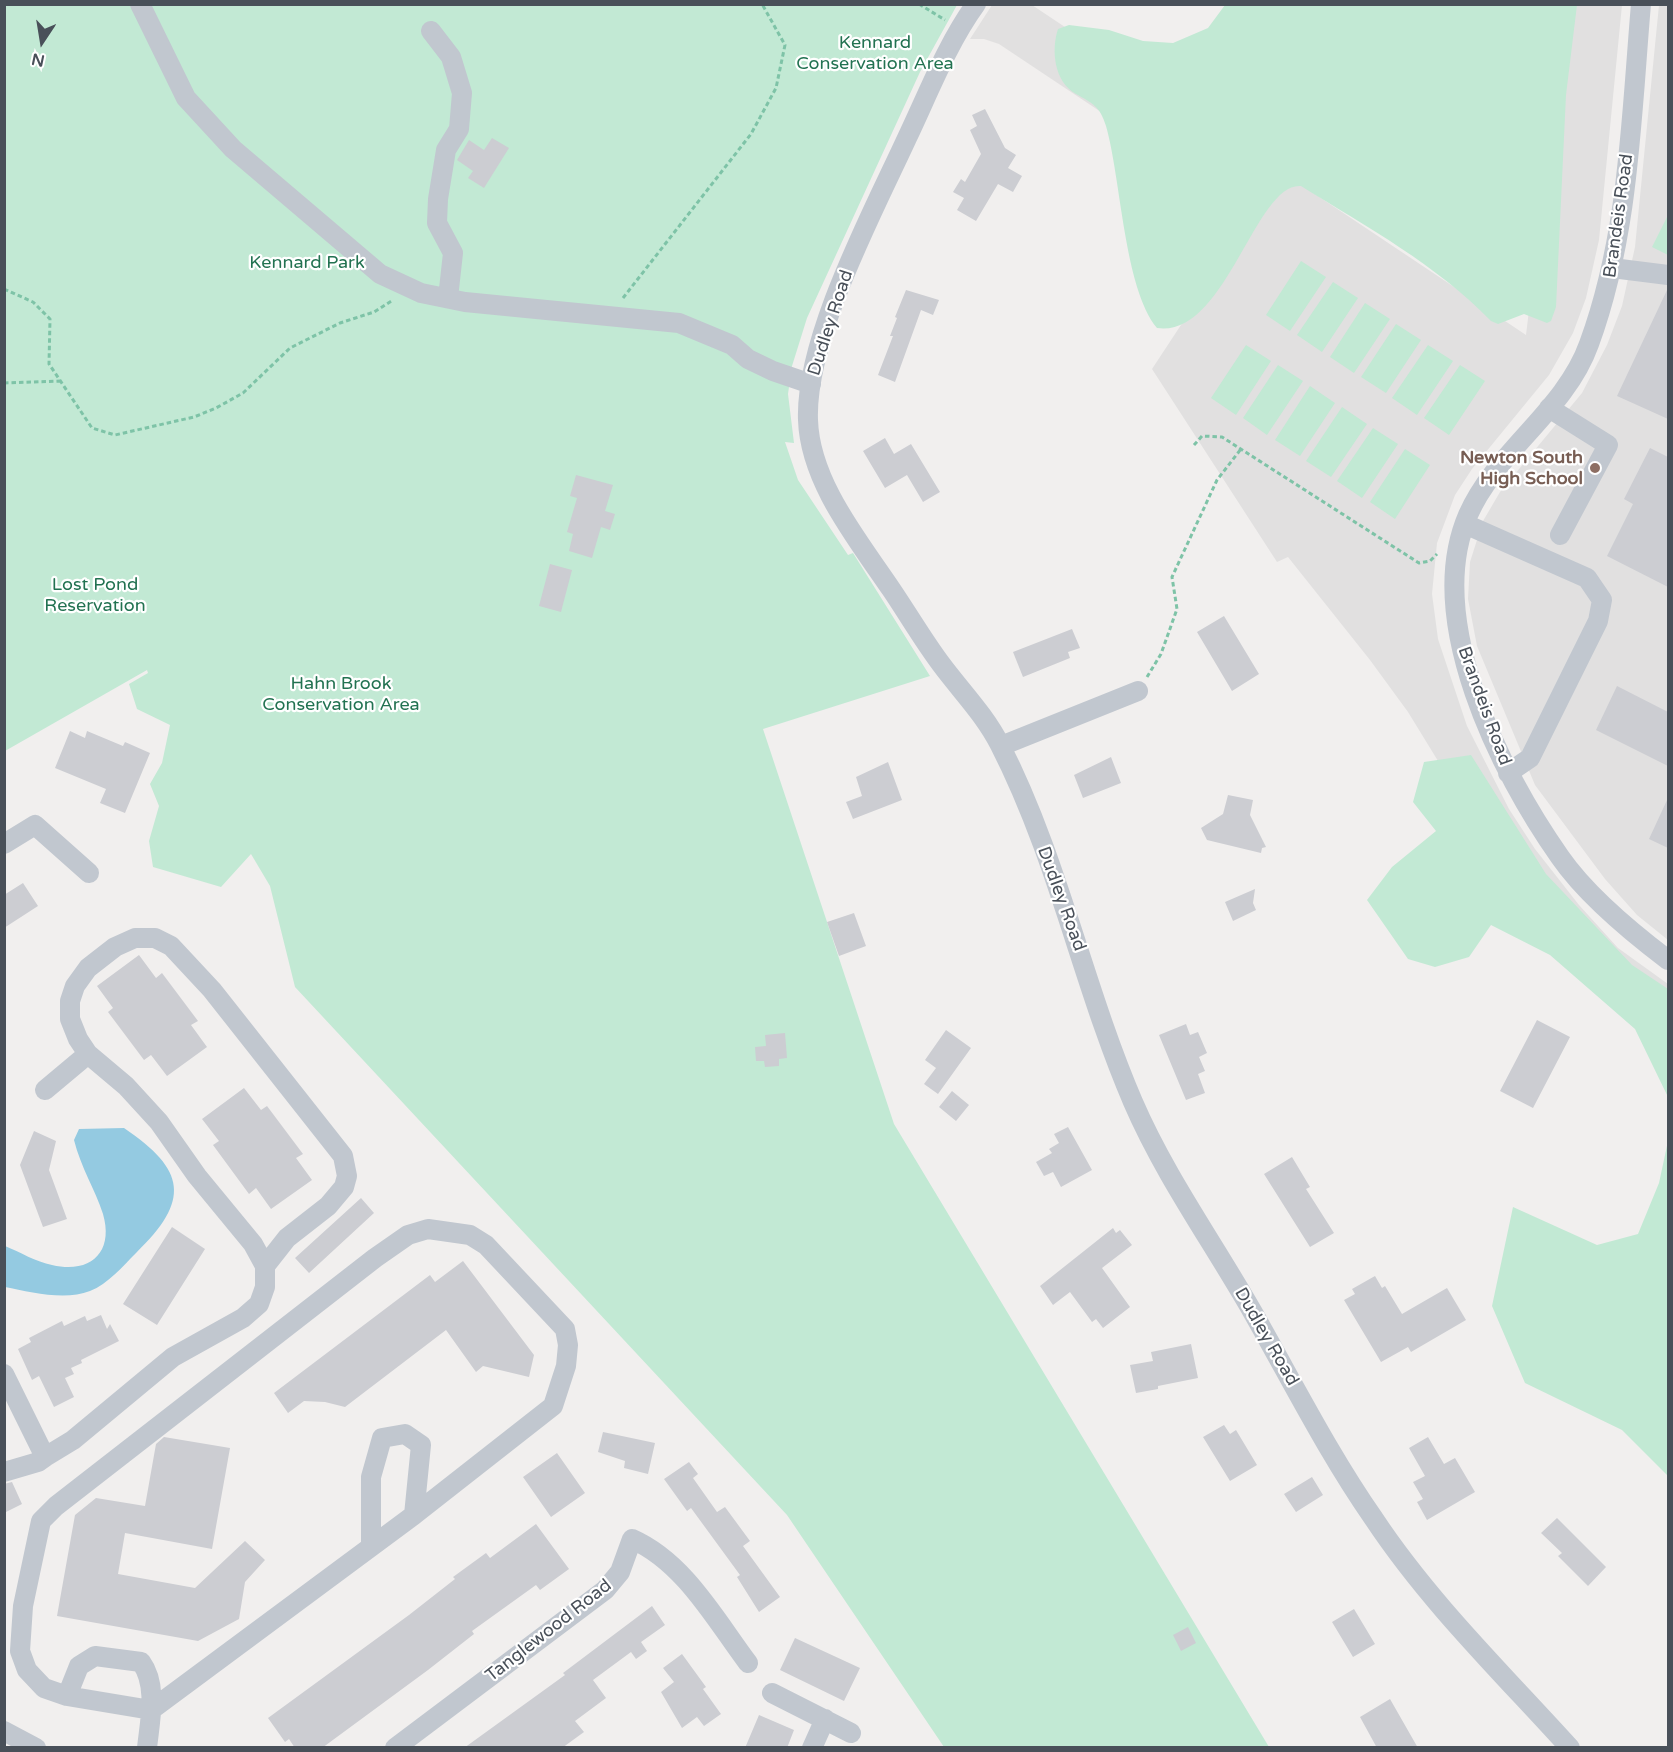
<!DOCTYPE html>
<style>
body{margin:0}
#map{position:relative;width:1673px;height:1752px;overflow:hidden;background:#f1efee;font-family:"Varela Round",sans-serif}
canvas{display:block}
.frame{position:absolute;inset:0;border:6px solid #495059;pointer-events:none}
.north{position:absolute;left:12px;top:12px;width:60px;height:60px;-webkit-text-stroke:4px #fff;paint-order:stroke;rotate:192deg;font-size:16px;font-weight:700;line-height:24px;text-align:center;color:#495059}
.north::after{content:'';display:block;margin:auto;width:21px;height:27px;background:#495059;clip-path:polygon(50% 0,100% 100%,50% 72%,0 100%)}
</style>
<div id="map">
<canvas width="1673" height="1752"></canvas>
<div class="frame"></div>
<div class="north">N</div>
</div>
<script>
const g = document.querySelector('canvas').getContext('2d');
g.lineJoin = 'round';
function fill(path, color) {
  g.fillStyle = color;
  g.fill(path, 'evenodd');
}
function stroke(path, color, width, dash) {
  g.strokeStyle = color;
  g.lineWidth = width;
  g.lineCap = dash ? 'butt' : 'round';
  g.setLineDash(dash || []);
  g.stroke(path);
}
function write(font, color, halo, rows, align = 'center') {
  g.font = font + ' "Varela Round",sans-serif';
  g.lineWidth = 4.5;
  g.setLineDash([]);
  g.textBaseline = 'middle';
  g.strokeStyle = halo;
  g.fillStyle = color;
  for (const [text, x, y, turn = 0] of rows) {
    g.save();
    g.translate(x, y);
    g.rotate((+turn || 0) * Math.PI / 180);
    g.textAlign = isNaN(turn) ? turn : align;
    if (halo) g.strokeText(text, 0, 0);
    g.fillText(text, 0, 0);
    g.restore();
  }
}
fill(new Path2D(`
 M 992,5 L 1032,5 L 1526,335 L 1566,5 L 1622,5 L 1599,240 L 1586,298 L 1573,333 L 1549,375 L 1472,469 L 1455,495 L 1437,543 L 1432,594 L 1438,639 L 1467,726 L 1509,809 L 1535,849 L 1579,905 L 1618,948 L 1668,984 L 1668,993 L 1530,911 L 1408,712 L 1370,660 L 1288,557 L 1277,562 L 1152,369 L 1254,214 L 999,44 L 984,39 L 970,39 Z
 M 1659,5 L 1668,5 L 1668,940 L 1637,915 L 1605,879 L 1535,785 L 1477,646 L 1468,599 L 1470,562 L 1483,521 L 1500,492 L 1582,393 L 1607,345 L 1622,306 L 1635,247 Z`), '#e1e0e0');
fill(new Path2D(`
 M 5,5 L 957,5 L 920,72 L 807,318 L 792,366 L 788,394 L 794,443 L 785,442 L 798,480 L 848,555 L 853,553 L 930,676 L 763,729 L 894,1124 L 1269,1747 L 944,1747 L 787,1515 L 295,987 L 270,886 L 251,854 L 221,887 L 153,867 L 149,841 L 159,806 L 150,784 L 162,763 L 170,725 L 137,709 L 129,684 L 148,673 L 147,670 L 5,751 Z
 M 1225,5 L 1577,5 L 1566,95 L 1556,307 L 1551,321 L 1547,323 L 1524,314 L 1498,324 L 1491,321 C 1437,265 1367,227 1301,186 C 1255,182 1226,338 1157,328 C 1124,288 1121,178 1106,126 C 1100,106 1092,103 1076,94 C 1054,82 1051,50 1058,29 L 1069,25 L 1109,30 L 1143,41 L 1173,43 L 1208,28 Z
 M 1668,215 L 1668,255 L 1652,247 Z
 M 1301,261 L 1326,277 L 1290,331 L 1266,315 Z
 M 1333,282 L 1358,298 L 1322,352 L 1297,335 Z
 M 1365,303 L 1390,319 L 1354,373 L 1330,357 Z
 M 1396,324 L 1421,340 L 1386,393 L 1361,377 Z
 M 1246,345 L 1271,361 L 1236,415 L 1211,398 Z
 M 1428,345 L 1453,361 L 1417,415 L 1392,398 Z
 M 1278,365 L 1303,381 L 1267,435 L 1243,418 Z
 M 1460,365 L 1485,381 L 1449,435 L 1424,418 Z
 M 1310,386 L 1335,403 L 1300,456 L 1275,440 Z
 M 1342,407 L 1367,424 L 1331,477 L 1306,461 Z
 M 1373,428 L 1398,444 L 1362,498 L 1337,481 Z
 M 1405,449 L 1430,465 L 1395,519 L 1370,502 Z
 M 1471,755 L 1546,874 L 1632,965 L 1668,989 L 1668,1097 L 1635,1029 L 1550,955 L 1491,925 L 1469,957 L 1435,967 L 1408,959 L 1367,900 L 1392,867 L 1436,831 L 1413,802 L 1424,762 Z
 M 1668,1141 L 1668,1476 L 1622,1430 L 1525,1383 L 1492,1306 L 1513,1207 L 1597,1245 L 1638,1234 L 1659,1183 Z`), '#c2e9d4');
fill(new Path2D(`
 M 124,1128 C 186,1170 191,1200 136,1253 C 123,1266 108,1284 90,1291 C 65,1301 30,1292 5,1287 L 5,1246 C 20,1252 36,1262 52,1265 C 91,1274 114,1252 103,1214 C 95,1189 81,1168 74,1140 L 79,1129 Z`), '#94cae1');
fill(new Path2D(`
 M 985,109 L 1005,148 L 1016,155 L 1008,168 L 1022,176 L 1013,192 L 998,184 L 976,221 L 957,210 L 964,198 L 953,192 L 961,179 L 965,182 L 981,154 L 970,130 L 977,126 L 972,115 Z
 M 492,138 L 509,148 L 484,188 L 468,178 L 473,171 L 457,160 L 469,140 L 484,150 Z
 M 1668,288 L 1668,419 L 1617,396 Z
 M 906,290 L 939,300 L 933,315 L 921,310 L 895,382 L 878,375 L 893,336 L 890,336 L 897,318 L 895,317 Z
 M 885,438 L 894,454 L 911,444 L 940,492 L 923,502 L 907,475 L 885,488 L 863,451 Z
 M 1650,448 L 1668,457 L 1668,587 L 1607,556 L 1633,504 L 1624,499 Z
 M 576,475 L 613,485 L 605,511 L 615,514 L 610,530 L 601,527 L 592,558 L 569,551 L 573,534 L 567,532 L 577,498 L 570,496 Z
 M 550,564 L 572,570 L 561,612 L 539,606 Z
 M 1224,616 L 1259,674 L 1232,691 L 1197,632 Z
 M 1072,629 L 1080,648 L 1068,652 L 1070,658 L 1023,677 L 1013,652 Z
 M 1617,686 L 1668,712 L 1668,766 L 1596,730 Z
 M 70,731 L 85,738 L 87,731 L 123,746 L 125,742 L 150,753 L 125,813 L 100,803 L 106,789 L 55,768 Z
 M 1111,757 L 1121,783 L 1083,798 L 1074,775 Z
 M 888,762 L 902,800 L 853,819 L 846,802 L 862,796 L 856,777 Z
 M 1228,795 L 1253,800 L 1250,815 L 1266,847 L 1262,848 L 1261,853 L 1207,840 L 1201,828 L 1223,814 Z
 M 1668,798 L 1668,848 L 1649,839 Z
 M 23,883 L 38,906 L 4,928 L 4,895 Z
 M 1255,889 L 1253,903 L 1256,910 L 1233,921 L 1225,902 Z
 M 854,913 L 866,946 L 839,956 L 827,922 Z
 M 139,955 L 156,978 L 162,973 L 198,1021 L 191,1025 L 207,1047 L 167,1076 L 151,1055 L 144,1060 L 108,1012 L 113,1008 L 97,986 Z
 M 1537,1020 L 1570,1037 L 1533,1108 L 1500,1091 Z
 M 1186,1024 L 1190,1035 L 1198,1032 L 1207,1053 L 1199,1057 L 1205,1071 L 1198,1074 L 1205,1093 L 1186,1100 L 1159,1035 Z
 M 946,1030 L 971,1048 L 938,1094 L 924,1084 L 936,1068 L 925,1060 Z
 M 785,1033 L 787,1058 L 779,1059 L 779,1066 L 765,1067 L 764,1061 L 756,1061 L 755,1047 L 766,1046 L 765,1035 Z
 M 244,1088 L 261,1110 L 267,1106 L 303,1154 L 296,1158 L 312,1180 L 271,1209 L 256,1188 L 249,1194 L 213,1145 L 219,1141 L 202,1119 Z
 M 952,1091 L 969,1105 L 956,1121 L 939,1107 Z
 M 1068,1127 L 1092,1170 L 1061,1187 L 1053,1172 L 1044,1176 L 1036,1162 L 1052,1153 L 1049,1149 L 1059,1143 L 1054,1134 Z
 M 34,1131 L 56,1141 L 49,1170 L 67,1219 L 43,1227 L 20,1165 Z
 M 1292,1157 L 1310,1187 L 1306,1189 L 1334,1233 L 1310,1247 L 1264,1174 Z
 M 361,1198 L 374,1213 L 309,1273 L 295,1258 Z
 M 172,1227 L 205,1249 L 157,1325 L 123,1304 Z
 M 1113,1228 L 1116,1233 L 1120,1230 L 1132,1245 L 1102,1268 L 1130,1307 L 1103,1328 L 1096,1319 L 1092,1322 L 1070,1292 L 1053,1305 L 1040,1286 Z
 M 463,1261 L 534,1355 L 529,1377 L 483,1366 L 476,1372 L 446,1330 L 345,1407 L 325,1402 L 304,1401 L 288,1413 L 274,1393 L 430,1275 L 435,1282 Z
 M 1375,1276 L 1382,1288 L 1385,1286 L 1402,1314 L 1447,1288 L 1466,1320 L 1411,1352 L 1408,1347 L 1381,1362 L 1344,1300 L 1355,1294 L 1352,1289 Z
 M 101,1315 L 107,1329 L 110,1324 L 119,1341 L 81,1360 L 82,1363 L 71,1368 L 74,1374 L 65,1378 L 74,1397 L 54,1407 L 39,1376 L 32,1380 L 18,1349 L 31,1342 L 29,1338 L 62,1321 L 64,1326 L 85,1316 L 87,1321 Z
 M 1191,1344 L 1198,1378 L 1158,1386 L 1158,1389 L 1136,1393 L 1130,1365 L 1153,1361 L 1151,1352 Z
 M 1224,1425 L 1230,1434 L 1236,1430 L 1257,1465 L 1230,1481 L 1203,1437 Z
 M 603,1432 L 655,1443 L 648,1474 L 624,1468 L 625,1461 L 598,1452 Z
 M 164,1437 L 230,1448 L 212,1549 L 125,1533 L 118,1574 L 195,1588 L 245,1541 L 265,1560 L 245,1582 L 239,1619 L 198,1641 L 57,1616 L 75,1515 L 96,1498 L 145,1506 L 156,1444 Z
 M 1428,1437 L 1444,1464 L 1455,1458 L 1475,1492 L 1427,1520 L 1417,1502 L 1423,1499 L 1413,1482 L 1425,1476 L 1409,1448 Z
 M 557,1453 L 585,1493 L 551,1517 L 523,1477 Z
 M 689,1462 L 698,1474 L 693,1478 L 717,1512 L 725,1507 L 750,1541 L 743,1546 L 780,1597 L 759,1612 L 737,1577 L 740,1575 L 691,1508 L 687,1511 L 664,1479 Z
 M 1312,1477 L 1323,1495 L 1296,1512 L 1284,1494 Z
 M 12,1482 L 22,1504 L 4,1513 L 4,1484 Z
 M 1557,1518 L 1606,1567 L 1588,1586 L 1558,1556 L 1562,1553 L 1541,1533 Z
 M 536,1524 L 569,1569 L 540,1590 L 536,1585 L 472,1631 L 474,1634 L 428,1670 L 322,1748 L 295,1748 L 289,1739 L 285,1742 L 268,1718 L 409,1615 L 455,1579 L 453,1577 L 486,1553 L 490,1558 Z
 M 652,1606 L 665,1625 L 641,1642 L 647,1651 L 636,1659 L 631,1652 L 593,1680 L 606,1698 L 575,1721 L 584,1732 L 562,1748 L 464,1748 L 565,1675 L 563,1673 Z
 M 1354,1609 L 1375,1644 L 1353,1657 L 1332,1622 Z
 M 1188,1627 L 1196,1643 L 1181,1651 L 1173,1635 Z
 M 795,1638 L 860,1668 L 844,1701 L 780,1670 Z
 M 682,1654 L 706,1687 L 703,1689 L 721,1714 L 704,1726 L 697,1717 L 682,1728 L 661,1692 L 674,1682 L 663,1668 Z
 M 1390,1699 L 1418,1748 L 1377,1748 L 1360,1717 Z
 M 759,1715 L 794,1730 L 787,1748 L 745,1748 Z`), '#cccdd2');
stroke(new Path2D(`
 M 919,4 L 945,20
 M 4,289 L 33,302 L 50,319 L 49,364 L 92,428 L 115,435 L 194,417 L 216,408 L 243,393 L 290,348 L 340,323 L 374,312 L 393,300
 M 623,298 L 751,134 L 776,88 L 785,45 L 762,4
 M 4,383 L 60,381
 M 1194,445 L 1202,436 L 1222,437 L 1419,563 L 1430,561 L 1437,554
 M 1147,677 L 1161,654 L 1177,609 L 1172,577 L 1217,480 L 1241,449`), '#7ec3a7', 3, [4.5, 3]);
stroke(new Path2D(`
 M 140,4 L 186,98 L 233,149 L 380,274 L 421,293 L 465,302 L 679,323 L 732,345 L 748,359 L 773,371 L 811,384
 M 976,4 C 947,44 928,94 907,138 C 873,212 805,339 808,420 C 810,482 858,540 891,589 C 908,614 923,640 941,664 C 961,691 985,715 1000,745 C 1058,858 1083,986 1133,1102 C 1165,1176 1212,1241 1252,1311 C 1292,1381 1328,1453 1374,1519 C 1429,1602 1503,1674 1570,1748
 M 1641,4 C 1631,120 1629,235 1589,344 C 1565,411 1496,451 1468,515 C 1423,619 1500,772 1560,857 C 1587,896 1631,932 1668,960
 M 431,31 L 451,57 L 462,93 L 459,129 L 446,150 L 438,199 L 437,223 L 453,253 L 448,298
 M 1612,268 L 1668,275
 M 1549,408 L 1608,445 L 1560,535
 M 1465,524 L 1587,578 L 1602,600 L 1598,621 L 1530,758 L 1508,773
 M 1001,746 L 1138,691
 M 4,844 L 35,825 L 89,873
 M 45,1090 L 88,1054
 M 428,1229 L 470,1235 L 486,1245 L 565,1329 L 568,1345 L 566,1366 L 553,1406 L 414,1515 L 151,1710 L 67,1696 L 44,1688 L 27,1670 L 20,1651 L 23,1606 L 41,1521 L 56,1506 L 375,1258 L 408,1235 Z
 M 4,1374 L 45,1457 L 73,1440 L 173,1357 L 243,1318 L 259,1304 L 265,1287 L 265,1266 L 253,1244 L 197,1176 L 159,1122 L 126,1086 L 88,1054 L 78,1039 L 70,1019 L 70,1001 L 75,986 L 88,968 L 115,947 L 135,938 L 155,938 L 171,946 L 212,990 L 343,1156 L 347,1176 L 344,1187 L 328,1206 L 287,1238 L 265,1266
 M 4,1472 L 38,1462 L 45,1457
 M 371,1547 L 371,1477 L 382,1438 L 405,1434 L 421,1445 L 414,1515
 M 772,1693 L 851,1733
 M 67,1696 L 79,1666 L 95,1656 L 141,1662 C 158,1685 150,1720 147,1748
 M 4,1731 L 36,1748
 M 395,1748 L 605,1590 L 620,1572 L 632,1539 C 684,1562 715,1619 748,1663
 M 812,1748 L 825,1719`), '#c1c7cf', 20);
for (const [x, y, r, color] of [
 [1595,468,6,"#8d6e63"]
]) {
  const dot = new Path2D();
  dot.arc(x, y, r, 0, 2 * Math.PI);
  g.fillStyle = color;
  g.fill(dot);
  stroke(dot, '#fff', 2);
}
write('18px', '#227251', '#fff', [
 ["Kennard",875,43],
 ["Conservation Area",875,64],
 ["Kennard Park",307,263],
 ["Lost Pond",95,585],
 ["Reservation",95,606],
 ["Hahn Brook",341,684],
 ["Conservation Area",341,705]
]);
write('18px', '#495059', '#fff', [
 ["Brandeis Road",1619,216,-82],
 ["Dudley Road",831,323,-72],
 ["Brandeis Road",1484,706,70],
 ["Dudley Road",1061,899,70],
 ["Dudley Road",1266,1337,60],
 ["Tanglewood Road",549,1631,-38]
]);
write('bold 18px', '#785e54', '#fff', [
 ["Newton South",1583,458],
 ["High School",1583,479]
], 'right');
</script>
